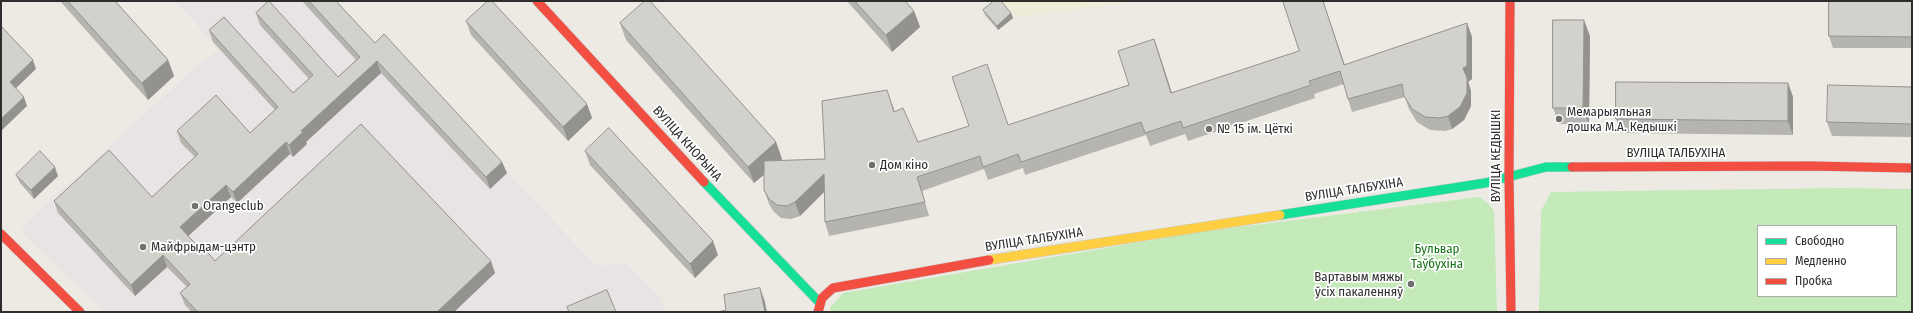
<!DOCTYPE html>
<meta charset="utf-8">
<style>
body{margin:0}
#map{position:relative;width:1913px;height:313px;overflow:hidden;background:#eceae3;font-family:"Fira Sans Condensed",sans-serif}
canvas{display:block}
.frame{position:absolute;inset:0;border:2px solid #2d2d2d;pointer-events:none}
.legend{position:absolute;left:1757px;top:225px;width:140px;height:72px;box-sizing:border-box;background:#fff;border:1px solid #ababab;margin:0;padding:5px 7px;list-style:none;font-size:12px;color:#2d2d2d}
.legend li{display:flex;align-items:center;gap:8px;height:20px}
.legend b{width:20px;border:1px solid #ababab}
</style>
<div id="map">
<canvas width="1913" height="313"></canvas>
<div class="frame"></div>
<ul class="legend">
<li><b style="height:5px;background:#16e098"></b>Свободно</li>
<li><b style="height:5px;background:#ffcf43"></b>Медленно</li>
<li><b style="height:5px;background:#f24e42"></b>Пробка</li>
</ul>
</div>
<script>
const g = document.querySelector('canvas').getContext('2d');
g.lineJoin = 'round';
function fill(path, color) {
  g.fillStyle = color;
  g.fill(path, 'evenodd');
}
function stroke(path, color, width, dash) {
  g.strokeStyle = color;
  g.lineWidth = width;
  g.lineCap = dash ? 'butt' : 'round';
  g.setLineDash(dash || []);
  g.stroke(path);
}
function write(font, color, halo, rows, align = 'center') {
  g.font = font + ' "Fira Sans Condensed",sans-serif';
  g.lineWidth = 3.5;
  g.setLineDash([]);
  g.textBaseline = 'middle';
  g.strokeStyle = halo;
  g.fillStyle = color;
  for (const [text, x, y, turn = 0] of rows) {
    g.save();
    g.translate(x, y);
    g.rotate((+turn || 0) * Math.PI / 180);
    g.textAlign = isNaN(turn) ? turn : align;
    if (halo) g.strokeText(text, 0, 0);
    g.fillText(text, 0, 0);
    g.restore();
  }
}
fill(new Path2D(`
 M 175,1 L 330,1 L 473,138 L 597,266 L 626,263 L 660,297 L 665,312 L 104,312 L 21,231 L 45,205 L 200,63 L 220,50 Z`), '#e8e4e6');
fill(new Path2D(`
 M 1003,1 L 1137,1 L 1016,17 Z`), '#efecd7');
fill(new Path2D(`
 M 1841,188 L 1912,189 L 1912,312 L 1539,312 L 1541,211 L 1551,192 ZM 1758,226 L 1896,226 L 1896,296 L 1758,296 Z
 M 1479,197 L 1488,203 L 1494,211 L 1497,312 L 831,312 L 830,308 L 843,293 L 1199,232 Z`), '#c4eaba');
const fast = new Path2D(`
 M 704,182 L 819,302
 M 1280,215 L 1485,183 L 1546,167 L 1572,167`);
const slow = new Path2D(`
 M 989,260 L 1280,215`);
const jam = new Path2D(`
 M 537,1 L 704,182
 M 1510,1 L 1509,176 L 1511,312
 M 1572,167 L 1810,166 L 1912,168
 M 1,234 L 80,312
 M 818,312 L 822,298 L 833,288 L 989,260`);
stroke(fast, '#c9c8c8', 10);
stroke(slow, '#c9c8c8', 10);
stroke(jam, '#c9c8c8', 10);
stroke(fast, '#16e098', 9);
stroke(slow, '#ffcf43', 9);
stroke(jam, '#f24e42', 9);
fill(new Path2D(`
 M 60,1 L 115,1 L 168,60 L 174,76 L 148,100 Z
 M 302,1 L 336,1 L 375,43 L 502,162 L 507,173 L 490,189 L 381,73 L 306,142 L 307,144 L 293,157 L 290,154 L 237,203 L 231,197 L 188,236 L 201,250 L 215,261 L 495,273 L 454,312 L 192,312 L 185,305 L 180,293 L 187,287 L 167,267 L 135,296 L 58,213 L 54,201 L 152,197 L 195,157 L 181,143 L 177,131 L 250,133 L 275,110 L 213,42 L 209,30 L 293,93 L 309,79 L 260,25 L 256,13 L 338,77 L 356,60 Z
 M 847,1 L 905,1 L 914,11 L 920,27 L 892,52 Z
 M 1283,1 L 1323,1 L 1345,65 L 1467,23 L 1472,37 L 1472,79 L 1468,82 L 1471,91 L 1471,106 L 1464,120 L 1452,129 L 1445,131 L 1430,130 L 1417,122 L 1409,109 L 1405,97 L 1352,112 L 1348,99 L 1344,84 L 1314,94 L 1315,98 L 1188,141 L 1185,134 L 1150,146 L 1146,135 L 1025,175 L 1023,168 L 988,180 L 984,169 L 922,191 L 929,216 L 829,236 L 825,222 L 824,192 L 800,216 L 791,219 L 781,218 L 774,212 L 769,204 L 764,190 L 764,175 L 754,183 L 626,40 L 620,23 L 776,142 L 782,159 L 780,161 L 825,159 L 892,103 L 895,112 L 918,142 L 1009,125 L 1129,85 L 1154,39 L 1172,93 L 1299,51 Z
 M 1912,1 L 1912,48 L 1833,48 L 1829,36 Z
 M 983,10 L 1011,13 L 1013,18 L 998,30 L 985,15 Z
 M 466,21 L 587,104 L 592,118 L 568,141 L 471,35 Z
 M 1590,36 L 1589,124 L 1559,124 L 1553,108 Z
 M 1788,83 L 1793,97 L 1793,135 L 1621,133 L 1616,119 Z
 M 1912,87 L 1912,137 L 1832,136 L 1827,122 Z
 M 585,151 L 718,255 L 695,278 L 590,165 Z
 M 16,175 L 58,176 L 34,199 L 20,183 Z`), '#b5b4af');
fill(new Path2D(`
 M 914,11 L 920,27 L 892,52 L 886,35 Z
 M 1011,13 L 1013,18 L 998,30 L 997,26 Z
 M 1584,20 L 1590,36 L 1589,124 L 1583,108 Z
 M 1467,23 L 1472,37 L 1472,79 L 1468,82 L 1463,68 Z
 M 1154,39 L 1159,53 L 1176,106 L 1171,93 Z
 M 33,60 L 36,69 L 13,91 L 10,82 Z
 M 168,60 L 174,76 L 148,100 L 142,83 Z
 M 377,61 L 381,73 L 306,142 L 307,144 L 293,157 L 289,145 L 301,131 Z
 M 1467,78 L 1471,91 L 1471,106 L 1464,120 L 1452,129 L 1448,116 Z
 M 1788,83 L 1793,97 L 1793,135 L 1788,121 Z
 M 24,97 L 27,106 L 1,131 L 1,119 Z
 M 587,104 L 592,118 L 568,141 L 563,127 Z
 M 286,142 L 290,154 L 237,203 L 233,192 Z
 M 776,142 L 782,159 L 754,183 L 748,167 Z
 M 502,162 L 507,173 L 490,189 L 486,177 Z
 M 55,167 L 58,176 L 34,199 L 31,190 Z
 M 824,174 L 829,187 L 800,216 L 795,202 Z
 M 226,185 L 231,197 L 185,239 L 180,227 Z
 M 713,241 L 718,255 L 695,278 L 690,264 Z
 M 163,255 L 167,267 L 135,296 L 131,285 Z
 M 491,261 L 495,273 L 454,312 L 437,312 Z
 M 760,288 L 765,302 L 767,312 L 765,312 Z`), '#93928e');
const building = new Path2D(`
 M 68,1 L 115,1 L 168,60 L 142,83 Z
 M 269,1 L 338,77 L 360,57 L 309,1 L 336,1 L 375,43 L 384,34 L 502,162 L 486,177 L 377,61 L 301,131 L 303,132 L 289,145 L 286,142 L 233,192 L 226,185 L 180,227 L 201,250 L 203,247 L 215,261 L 361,124 L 491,261 L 437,312 L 198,312 L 180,293 L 190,284 L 163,255 L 131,285 L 54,201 L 109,150 L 152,197 L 198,154 L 177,131 L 216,95 L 250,133 L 278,107 L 209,30 L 224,17 L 293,93 L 313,75 L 256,13 Z
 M 488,1 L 492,1 L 587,104 L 563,127 L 466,21 Z
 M 645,1 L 650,1 L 776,142 L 748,167 L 620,23 Z
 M 855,1 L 905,1 L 914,11 L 886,35 Z
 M 994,1 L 1001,1 L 1011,13 L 997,26 L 983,10 Z
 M 1283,1 L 1323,1 L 1344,65 L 1467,23 L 1467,66 L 1463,68 L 1467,78 L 1467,93 L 1460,107 L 1448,116 L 1440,118 L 1425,117 L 1412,109 L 1404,96 L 1402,84 L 1348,99 L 1340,71 L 1309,81 L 1311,85 L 1183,128 L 1181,121 L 1145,133 L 1141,122 L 1021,162 L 1018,154 L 983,167 L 980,156 L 917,177 L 925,202 L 825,222 L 824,174 L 795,202 L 787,206 L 777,205 L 769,199 L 764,190 L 764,161 L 825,159 L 822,101 L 887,90 L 894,112 L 903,108 L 918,142 L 969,126 L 952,77 L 987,64 L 1008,125 L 1129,85 L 1118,51 L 1154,39 L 1171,93 L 1299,51 Z
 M 1829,1 L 1912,1 L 1912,37 L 1829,36 Z
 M 1553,20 L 1584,20 L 1583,108 L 1553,108 Z
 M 1,26 L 33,60 L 10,82 L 24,97 L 1,119 Z
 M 1616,82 L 1788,83 L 1788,121 L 1616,119 Z
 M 1828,85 L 1912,87 L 1912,124 L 1827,122 Z
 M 609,128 L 713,241 L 690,264 L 585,151 Z
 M 40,151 L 55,167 L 31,190 L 16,175 Z
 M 760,288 L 765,312 L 718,312 L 726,310 L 724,295 Z
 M 607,290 L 616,312 L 569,312 L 567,307 Z`);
fill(building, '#d2d1cb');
stroke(building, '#93928e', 1);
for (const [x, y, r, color] of [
 [1559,119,4,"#706f6d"],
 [1209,129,4,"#706f6d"],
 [872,165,4,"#706f6d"],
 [195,206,4,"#706f6d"],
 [143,247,4,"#706f6d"],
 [1411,284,4,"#706f6d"]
]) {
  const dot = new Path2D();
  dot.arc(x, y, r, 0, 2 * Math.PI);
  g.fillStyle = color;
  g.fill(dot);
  stroke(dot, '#fff', 1.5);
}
write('13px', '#2d2d2d', '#fff', [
 ["Мемарыяльная",1567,112],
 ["дошка М.А. Кедышкі",1567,127],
 ["№ 15 ім. Цёткі",1217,129],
 ["Дом кіно",880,165],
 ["Orangeclub",203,206],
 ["Майфрыдам-цэнтр",151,247],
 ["Вартавым мяжы",1403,277,"right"],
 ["ўсіх пакаленняў",1403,292,"right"]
], 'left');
write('13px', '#2d2d2d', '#fff', [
 ["ВУЛІЦА КНОРЫНА",687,144,48],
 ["ВУЛІЦА ТАЛБУХІНА",1676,153],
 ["ВУЛІЦА КЕДЫШКІ",1496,156,-90],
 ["ВУЛІЦА ТАЛБУХІНА",1354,190,-9],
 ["ВУЛІЦА ТАЛБУХІНА",1034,240,-9]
]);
write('13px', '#167315', '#fff', [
 ["Бульвар",1437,249],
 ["Таўбухіна",1437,264]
]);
</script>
